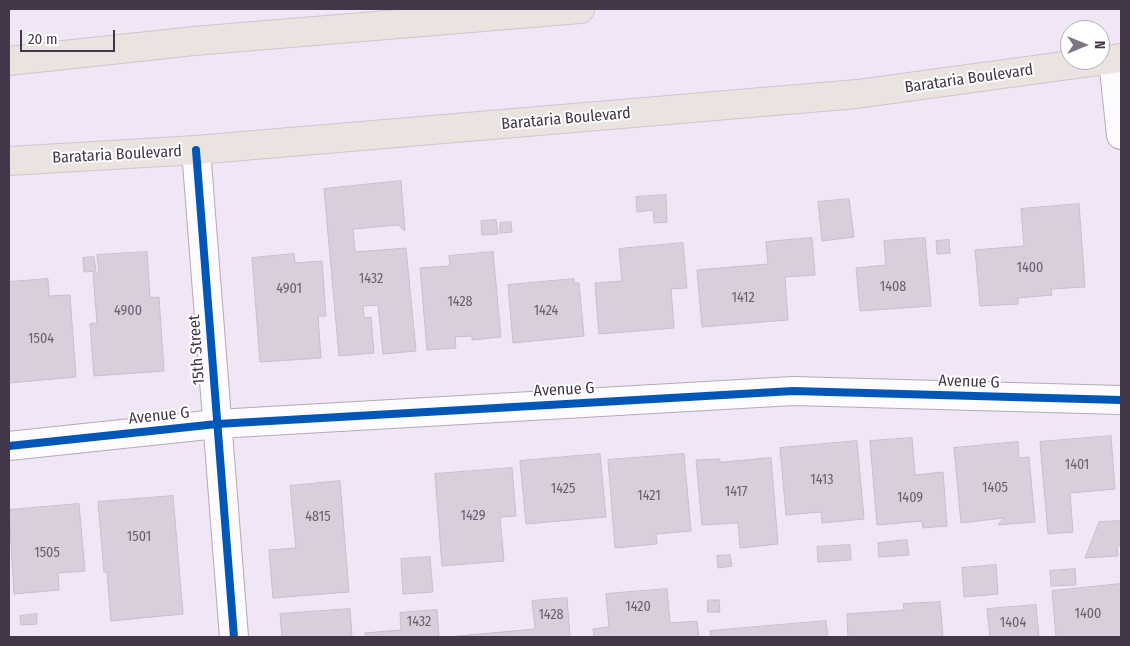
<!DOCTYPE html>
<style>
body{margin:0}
#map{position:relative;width:1130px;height:646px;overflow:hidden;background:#f0e6f6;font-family:"Fira Sans Condensed",sans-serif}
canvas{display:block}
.frame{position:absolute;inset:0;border:10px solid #423749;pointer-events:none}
.north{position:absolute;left:1060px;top:20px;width:50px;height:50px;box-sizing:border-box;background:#fff;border:1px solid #b3afb6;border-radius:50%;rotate:90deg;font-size:14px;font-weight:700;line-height:20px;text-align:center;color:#423749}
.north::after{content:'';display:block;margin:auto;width:18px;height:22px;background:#7f7486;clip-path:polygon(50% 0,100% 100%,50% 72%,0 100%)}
.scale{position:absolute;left:20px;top:30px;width:95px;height:22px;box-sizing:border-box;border:2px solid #423749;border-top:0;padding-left:6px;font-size:15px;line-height:18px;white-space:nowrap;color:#423749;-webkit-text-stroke:4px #fff;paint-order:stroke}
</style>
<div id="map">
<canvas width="1130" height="646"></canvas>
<div class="frame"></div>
<div class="north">N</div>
<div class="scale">20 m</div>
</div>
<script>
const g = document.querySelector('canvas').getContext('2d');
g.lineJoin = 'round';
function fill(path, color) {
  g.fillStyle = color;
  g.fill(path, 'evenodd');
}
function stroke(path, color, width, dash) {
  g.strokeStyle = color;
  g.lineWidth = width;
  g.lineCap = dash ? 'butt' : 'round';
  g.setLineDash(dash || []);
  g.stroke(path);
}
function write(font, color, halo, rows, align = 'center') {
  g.font = font + ' "Fira Sans Condensed",sans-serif';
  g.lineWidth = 4;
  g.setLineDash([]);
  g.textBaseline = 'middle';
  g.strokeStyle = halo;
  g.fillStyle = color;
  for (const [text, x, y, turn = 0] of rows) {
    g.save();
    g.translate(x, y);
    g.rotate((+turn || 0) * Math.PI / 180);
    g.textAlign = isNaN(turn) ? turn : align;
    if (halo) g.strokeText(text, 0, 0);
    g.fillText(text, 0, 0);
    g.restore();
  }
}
const building = new Path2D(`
 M 401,181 L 405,231 L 398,225 L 353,229 L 355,252 L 406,248 L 416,351 L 383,354 L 378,305 L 363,306 L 364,318 L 371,317 L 374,353 L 339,356 L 324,189 Z
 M 666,195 L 667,222 L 654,223 L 653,210 L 637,212 L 636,197 Z
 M 849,199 L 854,237 L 822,241 L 818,202 Z
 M 1079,204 L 1085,287 L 1051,289 L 1052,295 L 1018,298 L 1018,304 L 980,306 L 975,250 L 1024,246 L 1021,209 Z
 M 496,220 L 498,234 L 482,235 L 481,221 Z
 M 511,222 L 512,232 L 500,233 L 500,223 Z
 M 812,238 L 815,275 L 785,277 L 788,320 L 702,327 L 697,270 L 768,264 L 766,242 Z
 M 925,238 L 931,306 L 860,311 L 856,268 L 886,265 L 884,241 Z
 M 949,240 L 950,253 L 937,254 L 936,241 Z
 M 683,243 L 687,288 L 671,289 L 674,328 L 599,334 L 595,283 L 622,281 L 619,249 Z
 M 147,252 L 150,298 L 159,297 L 164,371 L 94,376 L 90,324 L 97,323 L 93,273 L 99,273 L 97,255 Z
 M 493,252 L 501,337 L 472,340 L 472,336 L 455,337 L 456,348 L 427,350 L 420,268 L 450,266 L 449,256 Z
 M 294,254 L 295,263 L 322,261 L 326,316 L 318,316 L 321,358 L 260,362 L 252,258 Z
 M 94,257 L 96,271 L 84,272 L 83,258 Z
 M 48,279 L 49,296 L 70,295 L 76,377 L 9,383 L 9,282 Z
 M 574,279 L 574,283 L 579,283 L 584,336 L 513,343 L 508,285 Z
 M 1111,436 L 1115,489 L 1070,493 L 1073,532 L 1048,534 L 1040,442 Z
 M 912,438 L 915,475 L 943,472 L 947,526 L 923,528 L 922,521 L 877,525 L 870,441 Z
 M 857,441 L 864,519 L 822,523 L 821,512 L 786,515 L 780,448 Z
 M 1018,442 L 1019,458 L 1029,457 L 1035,522 L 998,525 L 1004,518 L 961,523 L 954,448 Z
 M 600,454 L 606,517 L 526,524 L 520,461 Z
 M 684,454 L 691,531 L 656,534 L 657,544 L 615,548 L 608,460 Z
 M 771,458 L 778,544 L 740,548 L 738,523 L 702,525 L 696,460 L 720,459 L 720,462 Z
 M 512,468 L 516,516 L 500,517 L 504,561 L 442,566 L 435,474 Z
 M 340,481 L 349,592 L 273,598 L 269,550 L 296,548 L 290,486 Z
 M 173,496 L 183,614 L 111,621 L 107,572 L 104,572 L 98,502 Z
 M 79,504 L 85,571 L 58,573 L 59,590 L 14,594 L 9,510 Z
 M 1121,521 L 1121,546 L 1117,546 L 1118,556 L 1085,558 L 1099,522 Z
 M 907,540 L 909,555 L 879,557 L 878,543 Z
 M 850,545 L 851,560 L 818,562 L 817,547 Z
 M 730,555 L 732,566 L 718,568 L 717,556 Z
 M 430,557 L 433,592 L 403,594 L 401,559 Z
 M 996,565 L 998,594 L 964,597 L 962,568 Z
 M 1075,569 L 1076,585 L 1051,586 L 1050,571 Z
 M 1121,584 L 1121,637 L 1056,637 L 1052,591 Z
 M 667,589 L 670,623 L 697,621 L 699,637 L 594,637 L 593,629 L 609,627 L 606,594 Z
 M 567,598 L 570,637 L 447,637 L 535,629 L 532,601 Z
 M 708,600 L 719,600 L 720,612 L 708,612 Z
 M 940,602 L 943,637 L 848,637 L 847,614 L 904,610 L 903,604 Z
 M 1036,605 L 1039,637 L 990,637 L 987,609 Z
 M 350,609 L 352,637 L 282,637 L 280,614 Z
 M 437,610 L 439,637 L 365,637 L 365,633 L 401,630 L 400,613 Z
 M 37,614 L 37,624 L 21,625 L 20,616 Z
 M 826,621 L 828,637 L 711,637 L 710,631 Z`);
fill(building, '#dbcedc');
stroke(building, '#cabdcb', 1);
const street = new Path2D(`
 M 1113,60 L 1121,135
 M 196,150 L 234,637
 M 9,446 L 217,424 L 793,391 L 1121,400`);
const primary = new Path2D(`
 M 9,61 L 194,41 L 580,9
 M 9,161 L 196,150 L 857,94 L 1121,58`);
stroke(street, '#b4aab9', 30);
stroke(primary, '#ccc7d0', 30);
stroke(street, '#fdfbfe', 28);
stroke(primary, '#eae3df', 28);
stroke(new Path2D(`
 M 196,150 L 234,637
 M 9,446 L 217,424 L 793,391 L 1121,400`), '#0057b8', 8);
write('14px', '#695e6e', null, [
 ["1400",1030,268],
 ["1432",371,279],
 ["1408",893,287],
 ["4901",289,289],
 ["1412",743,298],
 ["1428",460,302],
 ["4900",128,311],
 ["1424",546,311],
 ["1504",41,339],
 ["1401",1077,465],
 ["1413",822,480],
 ["1405",995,488],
 ["1425",563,489],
 ["1417",736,492],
 ["1421",649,496],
 ["1409",910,498],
 ["1429",473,516],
 ["4815",318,517],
 ["1501",139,537],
 ["1505",47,553],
 ["1420",638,607],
 ["1400",1088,614],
 ["1428",551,615],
 ["1432",419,622],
 ["1404",1013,623]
]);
write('16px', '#423749', '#fff', [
 ["Barataria Boulevard",969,79,-8],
 ["Barataria Boulevard",566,119,-5],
 ["Barataria Boulevard",117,155,-3],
 ["15th Street",197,350,-94],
 ["Avenue G",969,382,2],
 ["Avenue G",564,390,-3],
 ["Avenue G",159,416,-6]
]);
</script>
